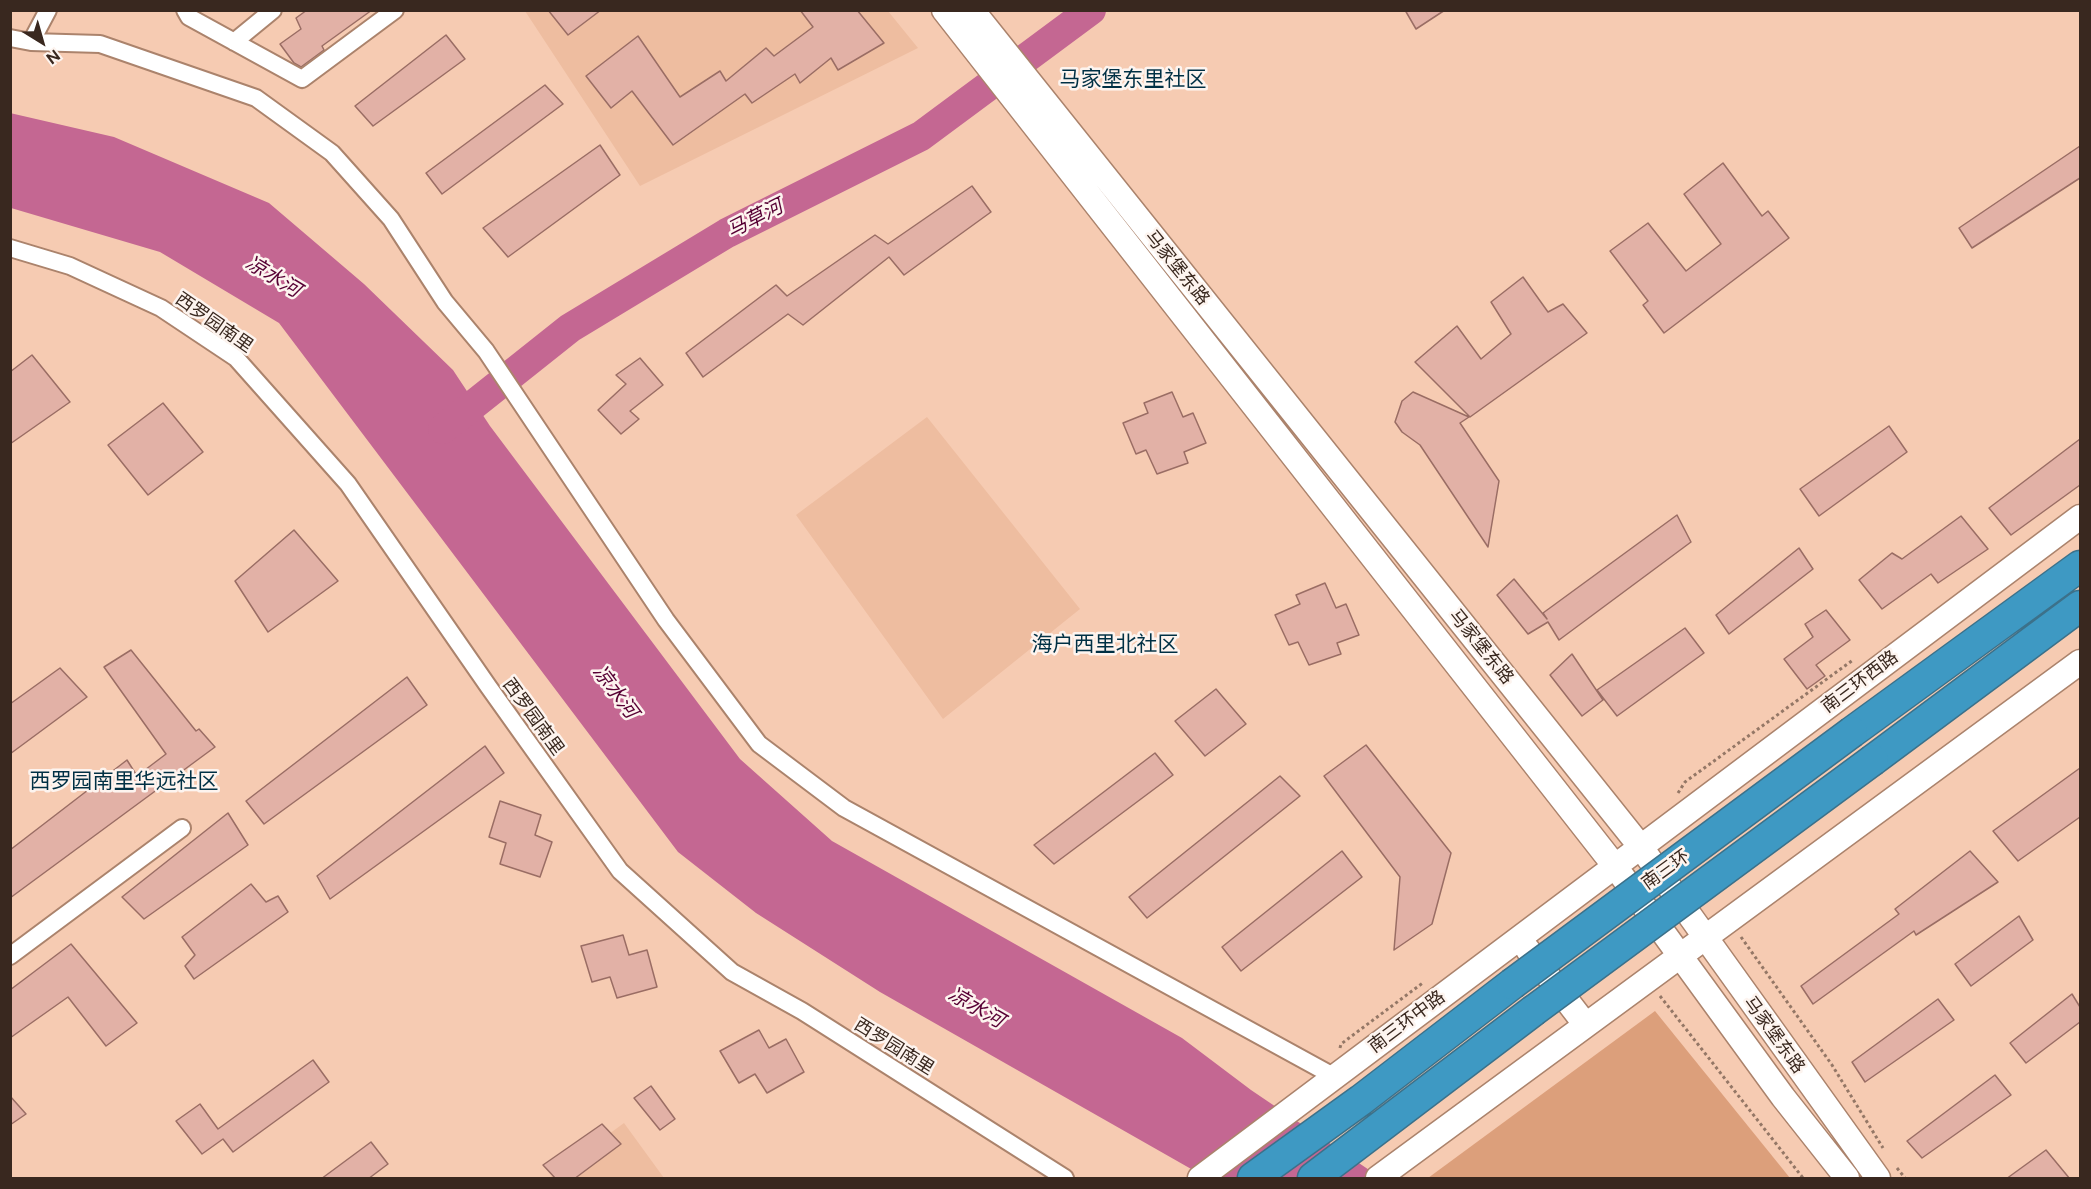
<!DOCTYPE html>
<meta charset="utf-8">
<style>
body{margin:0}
#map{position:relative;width:2091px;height:1189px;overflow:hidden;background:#f6cbb2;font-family:Figtree,sans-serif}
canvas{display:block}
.frame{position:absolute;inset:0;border:12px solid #39281f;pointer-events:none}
.north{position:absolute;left:12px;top:12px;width:60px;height:60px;-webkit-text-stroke:4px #fdf4ef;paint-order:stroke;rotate:143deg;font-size:16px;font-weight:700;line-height:24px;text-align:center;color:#39281f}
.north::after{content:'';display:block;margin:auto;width:21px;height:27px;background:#39281f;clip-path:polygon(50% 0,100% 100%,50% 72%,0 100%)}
</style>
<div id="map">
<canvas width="2091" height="1189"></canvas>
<div class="frame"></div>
<div class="north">N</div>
</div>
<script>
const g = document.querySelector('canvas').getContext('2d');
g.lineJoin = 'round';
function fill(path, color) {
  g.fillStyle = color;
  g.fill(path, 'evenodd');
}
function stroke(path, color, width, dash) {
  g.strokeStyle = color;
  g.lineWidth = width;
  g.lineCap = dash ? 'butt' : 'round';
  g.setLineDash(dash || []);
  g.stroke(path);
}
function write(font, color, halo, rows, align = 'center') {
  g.font = font + ' Figtree,"Noto Sans SC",sans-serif';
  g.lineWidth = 5;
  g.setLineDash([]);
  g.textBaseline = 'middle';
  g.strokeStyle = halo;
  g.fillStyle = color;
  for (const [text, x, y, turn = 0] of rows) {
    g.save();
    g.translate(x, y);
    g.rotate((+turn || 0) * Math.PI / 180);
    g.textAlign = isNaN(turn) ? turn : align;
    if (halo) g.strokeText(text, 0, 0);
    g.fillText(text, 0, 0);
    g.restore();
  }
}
fill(new Path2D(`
 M 525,11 L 888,11 L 918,48 L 640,186 Z
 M 927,417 L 1080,609 L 943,719 L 796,515 Z
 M 624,1123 L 664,1178 L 549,1178 Z`), '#eebda0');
fill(new Path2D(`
 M 1655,1011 L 1790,1178 L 1428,1178 Z`), '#dc9f7b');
fill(new Path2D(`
 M 10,113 L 114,137 L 269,203 L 364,284 L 453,370 L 490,426 L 740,759 L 832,841 L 1182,1038 L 1251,1090 L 1381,1178 L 1207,1178 L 880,992 L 756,913 L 678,852 L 279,323 L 160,252 L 11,208 Z`), '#c46792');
stroke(new Path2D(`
 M 443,429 L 570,328 L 727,233 L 921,136 L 1091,10`), '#c46792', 30);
const building = new Path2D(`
 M 307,10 L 372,10 L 322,46 L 324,50 L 301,67 L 294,63 L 280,44 L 301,29 L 296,18 Z
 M 548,10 L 601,10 L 568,35 Z
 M 800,10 L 857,10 L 884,43 L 838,70 L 831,58 L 800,83 L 795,74 L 752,103 L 745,94 L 673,145 L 632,91 L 611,108 L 586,76 L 638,36 L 680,97 L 720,71 L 726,81 L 766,48 L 774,56 L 813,27 Z
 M 1405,10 L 1445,10 L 1416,29 Z
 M 446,35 L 465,59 L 373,126 L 355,106 Z
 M 545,85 L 563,104 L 442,194 L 426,173 Z
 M 600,145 L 620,175 L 508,257 L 483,228 Z
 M 2080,146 L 2080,178 L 1972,248 L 1959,228 Z
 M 1723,163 L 1762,216 L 1768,211 L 1789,238 L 1664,333 L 1643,305 L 1648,301 L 1610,251 L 1648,223 L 1686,271 L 1721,244 L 1684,194 Z
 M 972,186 L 991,212 L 904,275 L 889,257 L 803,325 L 788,314 L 703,377 L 686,353 L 776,285 L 787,296 L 875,235 L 888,244 Z
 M 1523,277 L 1548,312 L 1563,304 L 1587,333 L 1470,417 L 1415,362 L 1457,326 L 1481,359 L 1511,334 L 1491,302 Z
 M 32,355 L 70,402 L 10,444 L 10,372 Z
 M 640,358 L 663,385 L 630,411 L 639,419 L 621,434 L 598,410 L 626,384 L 616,375 Z
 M 1172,392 L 1183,417 L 1193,413 L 1206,443 L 1184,452 L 1188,463 L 1157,474 L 1146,450 L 1136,454 L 1123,423 L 1148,413 L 1144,403 Z
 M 1413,392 L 1469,417 L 1460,423 L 1499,481 L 1488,547 L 1420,445 L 1402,432 L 1395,422 L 1402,401 Z
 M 163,403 L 203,452 L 148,495 L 108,445 Z
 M 1889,426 L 1907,452 L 1819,516 L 1800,489 Z
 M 2080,439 L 2080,485 L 2011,535 L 1989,508 Z
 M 1677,515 L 1691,542 L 1559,640 L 1548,622 L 1528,634 L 1497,595 L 1514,579 L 1547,619 L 1543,613 Z
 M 1961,516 L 1988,549 L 1938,583 L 1931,574 L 1882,609 L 1859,580 L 1892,553 L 1902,559 Z
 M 294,530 L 338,581 L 268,632 L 235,581 Z
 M 1799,548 L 1813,569 L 1729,634 L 1716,615 Z
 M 1325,583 L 1336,608 L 1346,604 L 1359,635 L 1337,643 L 1341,654 L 1309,665 L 1298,642 L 1289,645 L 1275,615 L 1300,604 L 1296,595 Z
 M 1826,610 L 1850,640 L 1816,665 L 1825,676 L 1807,689 L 1784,659 L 1813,637 L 1805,624 Z
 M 1685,628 L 1704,653 L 1617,716 L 1597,690 Z
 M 131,650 L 196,731 L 199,729 L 215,747 L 10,898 L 10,850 L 127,760 L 137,776 L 166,754 L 104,667 Z
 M 1572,654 L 1603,700 L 1582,716 L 1550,675 Z
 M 60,668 L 87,697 L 10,754 L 10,704 Z
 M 407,677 L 427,705 L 264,824 L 246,801 Z
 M 1216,689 L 1246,724 L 1205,756 L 1175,721 Z
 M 1366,745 L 1451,853 L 1432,924 L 1394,950 L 1400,877 L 1324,776 Z
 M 485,746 L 504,773 L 330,899 L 317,876 Z
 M 1155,753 L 1173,775 L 1054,864 L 1034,845 Z
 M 2080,768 L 2080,817 L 2018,861 L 1993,831 Z
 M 1280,776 L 1300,796 L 1147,918 L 1129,897 Z
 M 500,801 L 541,815 L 535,835 L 552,842 L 540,877 L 500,864 L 506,843 L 489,837 Z
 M 228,813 L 248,845 L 144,919 L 122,897 Z
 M 1342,851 L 1362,877 L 1241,971 L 1222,947 Z
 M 1970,851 L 1998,882 L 1916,935 L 1914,931 L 1813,1004 L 1801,986 L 1899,914 L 1895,909 Z
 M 251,884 L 266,902 L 278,896 L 288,912 L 194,979 L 185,966 L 195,955 L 182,937 Z
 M 2019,916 L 2033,940 L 1971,986 L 1955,964 Z
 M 623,935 L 629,955 L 647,950 L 657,987 L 617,998 L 610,977 L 592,982 L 581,946 Z
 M 71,944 L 137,1023 L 106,1046 L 68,997 L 10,1038 L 10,990 Z
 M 2072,994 L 2080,1007 L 2080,1022 L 2026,1063 L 2010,1043 Z
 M 1938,999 L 1954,1020 L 1865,1082 L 1852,1062 Z
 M 759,1030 L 769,1048 L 786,1039 L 804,1072 L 767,1093 L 755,1074 L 739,1083 L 720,1051 Z
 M 313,1060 L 329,1082 L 233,1152 L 223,1139 L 202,1154 L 176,1121 L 200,1104 L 218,1129 Z
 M 1995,1075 L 2011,1095 L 1922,1158 L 1907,1141 Z
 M 651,1086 L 675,1119 L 660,1130 L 634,1098 Z
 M 10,1096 L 26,1114 L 10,1125 Z
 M 602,1124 L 621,1144 L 574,1179 L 556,1179 L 543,1165 Z
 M 371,1142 L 388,1164 L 368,1179 L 321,1179 Z
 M 2046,1150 L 2070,1179 L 2006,1179 Z`);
fill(building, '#e2b1a6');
stroke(building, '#9a6d64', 1.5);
const street = new Path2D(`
 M 185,10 L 189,17 L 302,79 L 395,10
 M 10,38 L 31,42 L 100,44 L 256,98 L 332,153 L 391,219 L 445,302 L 486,351 L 666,620 L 759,744 L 844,808 L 1335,1077
 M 31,42 L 48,10
 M 234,42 L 273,10
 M 10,248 L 70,266 L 161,308 L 236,358 L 348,484 L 488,686 L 620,871 L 732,972 L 802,1011 L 1065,1178
 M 10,956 L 182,828`);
const secondary = new Path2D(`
 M 944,10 L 1614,865 L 1783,1097 L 1847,1178
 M 972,10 L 1640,846 L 1878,1178
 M 1528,950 L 1585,1024
 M 1200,1178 L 2080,517
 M 1378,1178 L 2080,662`);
const highway = new Path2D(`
 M 1852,732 L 2080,566
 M 1873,760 L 2080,606
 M 1253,1178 L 1361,1100 L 1512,984
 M 1313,1178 L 1533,1011`);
stroke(street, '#ab836c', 20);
stroke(secondary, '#ab836c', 27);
stroke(highway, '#3c718a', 33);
stroke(new Path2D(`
 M 1678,793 L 1685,782 L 1853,660
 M 1741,937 L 1832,1065 L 1883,1148
 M 1660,996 L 1803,1178
 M 1340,1048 L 1341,1044 L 1424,982
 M 1897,1168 L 1905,1178`), '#947766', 3, [3, 3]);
stroke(street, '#fff', 16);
stroke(secondary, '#fff', 24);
stroke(highway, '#3e99c3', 30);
const highwayBridge = new Path2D(`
 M 1512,984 L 1852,732
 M 1533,1011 L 1873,760`);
stroke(highwayBridge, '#3c718a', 33, []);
stroke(highwayBridge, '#3e99c3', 30);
write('18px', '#39281f', '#fdf4ef', [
 ["马家堡东路",1177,268,51],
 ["西罗园南里",214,323,35],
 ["马家堡东路",1481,647,51],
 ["南三环西路",1860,682,-37],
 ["西罗园南里",533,717,54],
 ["南三环",1666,870,-36],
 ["南三环中路",1407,1022,-37],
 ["马家堡东路",1774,1035,54],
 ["西罗园南里",894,1047,32]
]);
write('italic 20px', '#570034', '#fdf4ef', [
 ["马草河",755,219,-27],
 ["凉水河",273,277,31],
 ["凉水河",615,692,53],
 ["凉水河",976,1008,30]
]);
write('21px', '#003044', '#fdf4ef', [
 ["马家堡东里社区",1133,80],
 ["海户西里北社区",1105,645],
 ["西罗园南里华远社区",124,782]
]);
</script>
